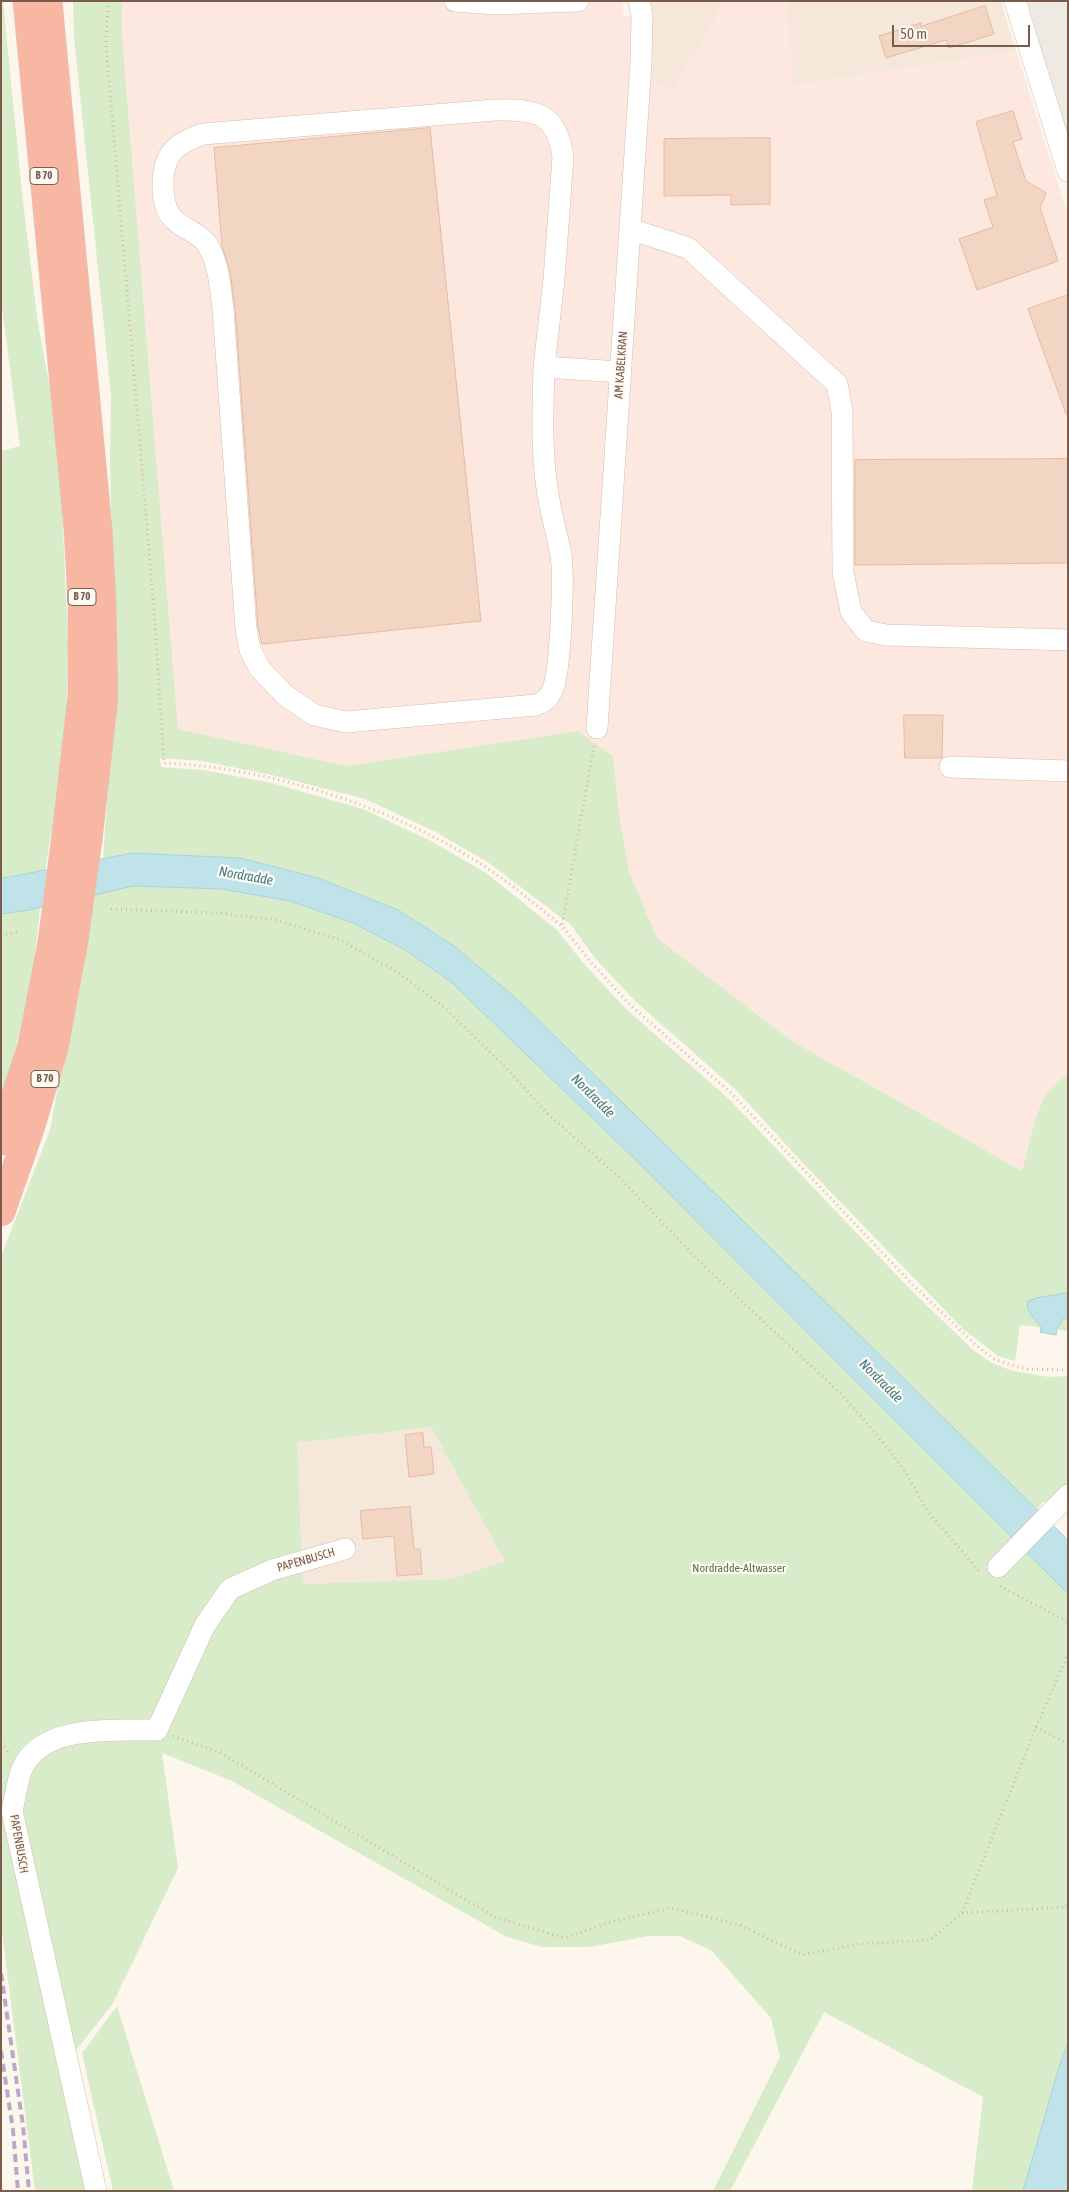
<!DOCTYPE html>
<style>
body{margin:0}
#map{position:relative;width:1069px;height:2192px;overflow:hidden;background:#fdf6ec;font-family:"Asap Condensed",sans-serif}
canvas{display:block}
.frame{position:absolute;inset:0;border:2px solid #7a5c4d;pointer-events:none}
.scale{position:absolute;left:892px;top:25px;width:138px;height:22px;box-sizing:border-box;border:2px solid #7a5c4d;border-top:0;padding-left:6px;font-size:15px;line-height:18px;white-space:nowrap;color:#7a5c4d;-webkit-text-stroke:4px #fffaf3;paint-order:stroke}
</style>
<div id="map">
<canvas width="1069" height="2192"></canvas>
<div class="frame"></div>
<div class="scale">50 m</div>
</div>
<script>
const g = document.querySelector('canvas').getContext('2d');
g.lineJoin = 'round';
function fill(path, color) {
  g.fillStyle = color;
  g.fill(path, 'evenodd');
}
function stroke(path, color, width, dash) {
  g.strokeStyle = color;
  g.lineWidth = width;
  g.lineCap = dash ? 'butt' : 'round';
  g.setLineDash(dash || []);
  g.stroke(path);
}
function write(font, color, halo, rows, align = 'center') {
  g.font = font + ' "Asap Condensed",sans-serif';
  g.lineWidth = 4.5;
  g.setLineDash([]);
  g.textBaseline = 'middle';
  g.strokeStyle = halo;
  g.fillStyle = color;
  for (const [text, x, y, turn = 0] of rows) {
    g.save();
    g.translate(x, y);
    g.rotate((+turn || 0) * Math.PI / 180);
    g.textAlign = isNaN(turn) ? turn : align;
    if (halo) g.strokeText(text, 0, 0);
    g.fillText(text, 0, 0);
    g.restore();
  }
}
fill(new Path2D(`
 M 648,1 L 722,1 L 717,17 L 673,89 L 649,80 Z
 M 787,1 L 1001,1 L 1016,51 L 792,86 Z
 M 431,1427 L 506,1561 L 451,1579 L 303,1584 L 297,1443 Z`), '#f5e8da');
fill(new Path2D(`
 M 122,1 L 622,1 L 624,16 L 642,16 L 649,80 L 673,89 L 717,17 L 722,1 L 787,1 L 793,86 L 1016,51 L 1068,215 L 1068,1073 L 1045,1095 L 1035,1120 L 1022,1171 L 792,1041 L 657,938 L 629,871 L 619,813 L 613,756 L 578,731 L 347,766 L 178,729 L 122,35 Z`), '#fde8e0');
fill(new Path2D(`
 M 1027,1 L 1068,1 L 1068,135 L 1040,46 Z`), '#efe9e4');
fill(new Path2D(`
 M 1,1 L 3,1 L 22,193 L 38,324 L 52,399 L 62,507 L 68,644 L 66,744 L 45,871 L 1,879 L 1,451 L 20,446 L 1,299 Z
 M 73,1 L 122,1 L 122,35 L 178,729 L 347,766 L 578,731 L 613,756 L 619,813 L 629,871 L 657,938 L 792,1041 L 1022,1171 L 1035,1120 L 1045,1095 L 1068,1073 L 1068,1331 L 1020,1325 L 1015,1361 L 998,1356 L 963,1329 L 801,1161 L 736,1090 L 635,1001 L 594,957 L 571,925 L 489,863 L 436,832 L 365,799 L 272,775 L 202,761 L 160,758 L 161,767 L 203,770 L 272,783 L 363,809 L 431,841 L 486,873 L 557,930 L 584,964 L 626,1009 L 728,1098 L 910,1289 L 973,1350 L 992,1363 L 1013,1371 L 1049,1377 L 1068,1376 L 1068,1485 L 1054,1499 L 1043,1502 L 1037,1509 L 823,1301 L 519,1001 L 454,946 L 398,910 L 318,878 L 240,858 L 133,853 L 103,859 L 115,674 L 110,461 L 111,395 L 74,37 Z
 M 133,886 L 222,889 L 290,901 L 353,923 L 407,951 L 451,982 L 636,1160 L 1068,1594 L 1068,2044 L 1059,2067 L 1023,2191 L 972,2191 L 983,2097 L 824,2012 L 730,2191 L 713,2191 L 780,2057 L 771,2018 L 712,1951 L 680,1936 L 649,1936 L 589,1947 L 542,1947 L 507,1937 L 232,1781 L 162,1753 L 178,1868 L 113,2003 L 60,2071 L 85,2191 L 35,2191 L 1,1924 L 1,1257 L 50,1130 L 93,894 ZM 431,1427 L 505,1561 L 451,1579 L 303,1584 L 297,1443 Z
 M 40,907 C 35,972 20,1037 1,1100 L 1,914 Z
 M 117,2006 L 174,2191 L 113,2191 L 82,2053 Z`), '#d8ecc9');
const water = new Path2D(`
 M 133,853 L 240,858 L 318,878 L 398,910 L 454,946 L 519,1001 L 1068,1540 L 1068,1594 L 636,1160 L 451,982 L 407,951 L 353,923 L 290,901 L 222,889 L 133,886 L 29,910 L 1,914 L 1,879 Z
 M 1068,1293 L 1068,1318 L 1063,1319 L 1057,1329 L 1056,1335 L 1040,1332 L 1041,1327 C 1035,1319 1025,1311 1028,1301 L 1037,1298 Z
 M 1068,2044 L 1068,2191 L 1023,2191 L 1059,2067 Z`);
fill(water, '#bfe3e8');
stroke(water, '#a5d3da', 1);
const building = new Path2D(`
 M 985,6 L 994,34 L 949,48 L 946,40 L 886,58 L 879,36 L 921,23 L 921,26 Z
 M 1013,111 L 1022,139 L 1013,142 L 1026,181 L 1046,193 L 1040,208 L 1058,261 L 977,290 L 959,239 L 993,227 L 984,200 L 997,196 L 976,122 Z
 M 430,128 L 481,621 L 262,644 L 258,627 L 235,307 L 230,272 L 222,246 L 214,148 Z
 M 770,138 L 770,204 L 731,205 L 731,195 L 664,196 L 664,139 Z
 M 1068,295 L 1068,413 L 1066,414 L 1028,309 Z
 M 1068,459 L 1068,563 L 855,565 L 855,460 Z
 M 904,715 L 943,715 L 942,758 L 905,758 Z
 M 423,1433 L 424,1447 L 431,1447 L 434,1474 L 409,1477 L 405,1435 Z
 M 410,1507 L 414,1549 L 420,1549 L 422,1574 L 397,1576 L 394,1536 L 363,1539 L 360,1511 Z`);
fill(building, '#f3d5c3');
stroke(building, '#e6bba3', 1);
const minor = new Path2D(`
 M 455,1 L 495,4 L 578,1
 M 1015,1 L 1068,171
 M 630,229 L 688,248 L 837,384 L 842,411 L 843,572 L 851,612 L 866,631 L 886,635 L 1068,640
 M 544,367 C 543,407 541,448 547,488 C 550,511 557,533 561,555 C 564,577 561,673 552,691 C 548,699 544,702 536,705 L 346,722 L 314,715 L 285,695 L 260,669 L 250,650 L 246,629 L 223,309 C 220,287 219,261 206,243 C 197,231 178,227 170,215 C 165,208 163,196 163,189 C 162,156 173,144 203,134 L 495,110 C 535,109 557,112 563,157 L 554,279 L 544,367 L 620,372
 M 597,728 L 641,62 L 642,16 L 639,1
 M 950,767 L 1068,771
 M 998,1567 L 1068,1495
 M 96,2191 L 12,1811 C 15,1798 17,1782 22,1769 C 42,1723 116,1731 157,1730 L 205,1625 L 230,1589 L 272,1570 L 345,1549`);
const highway = new Path2D(`
 M 1,1141 L 32,1045 L 52,942 L 65,843 L 82,696 L 82,602 L 78,529 L 27,1
 M 1,1212 L 30,1129 L 54,1048 L 74,941 L 88,840 L 104,697 L 102,603 L 98,528 L 48,1`);
stroke(minor, '#d1beb0', 22);
stroke(highway, '#dad1cd', 29);
stroke(new Path2D(`
 M 108,1 L 106,44 L 155,622 L 164,763 C 273,768 396,808 487,868 C 513,885 537,906 562,926
 M 594,746 L 562,926 L 590,961 L 630,1005 L 731,1093 L 912,1284 L 977,1346 L 994,1359 L 1014,1366 L 1028,1369 L 1068,1370
 M 111,909 L 219,913 L 276,920 L 340,940 L 397,972 L 445,1008 L 510,1072 L 547,1113 L 620,1178 L 699,1261 L 841,1394 L 878,1436 L 905,1471 L 928,1512 L 979,1571
 M 1,935 L 18,932
 M 1000,1586 L 1068,1622
 M 1036,1727 L 1068,1744
 M 173,1736 L 221,1753 L 495,1917 L 564,1938 L 614,1921 L 672,1908 L 740,1925 L 802,1955 L 859,1944 L 930,1940 L 962,1913 L 1036,1727 L 1068,1654
 M 1,1743 L 10,1754
 M 962,1913 L 1066,1907 L 1068,1902`), '#d9b8a5', 3, [1, 4]);
stroke(minor, '#fff', 21);
stroke(highway, '#f7b7a3', 28);
stroke(new Path2D(`
 M 1,1973 L 23,2126 L 29,2191
 M 1,2051 L 13,2130 L 18,2191`), '#b9a8c9', 4, [8, 5]);
for (const [x, y, w] of [
 [44,176,28],
 [82,597,28],
 [45,1079,28]
]) {
  const box = new Path2D();
  box.roundRect(x - w / 2, y - 8.5, w, 17, 4);
  g.fillStyle = '#fffaf3';
  g.fill(box);
  stroke(box, '#7a5c4d', 1);
}
write('bold 11px', '#7a5c4d', null, [
 ["B 70",44,176],
 ["B 70",82,597],
 ["B 70",45,1079]
]);
write('12px', '#7a5c4d', '#fffaf3', [
 ["AM KABELKRAN",621,365,-86],
 ["PAPENBUSCH",306,1560,-16],
 ["PAPENBUSCH",19,1844,80]
]);
write('12px', '#537a41', '#fffaf3', [
 ["Nordradde-Altwasser",739,1568]
]);
write('italic 14px', '#437c86', '#fffaf3', [
 ["Nordradde",246,876,10],
 ["Nordradde",593,1096,45],
 ["Nordradde",881,1381,45]
]);
</script>
